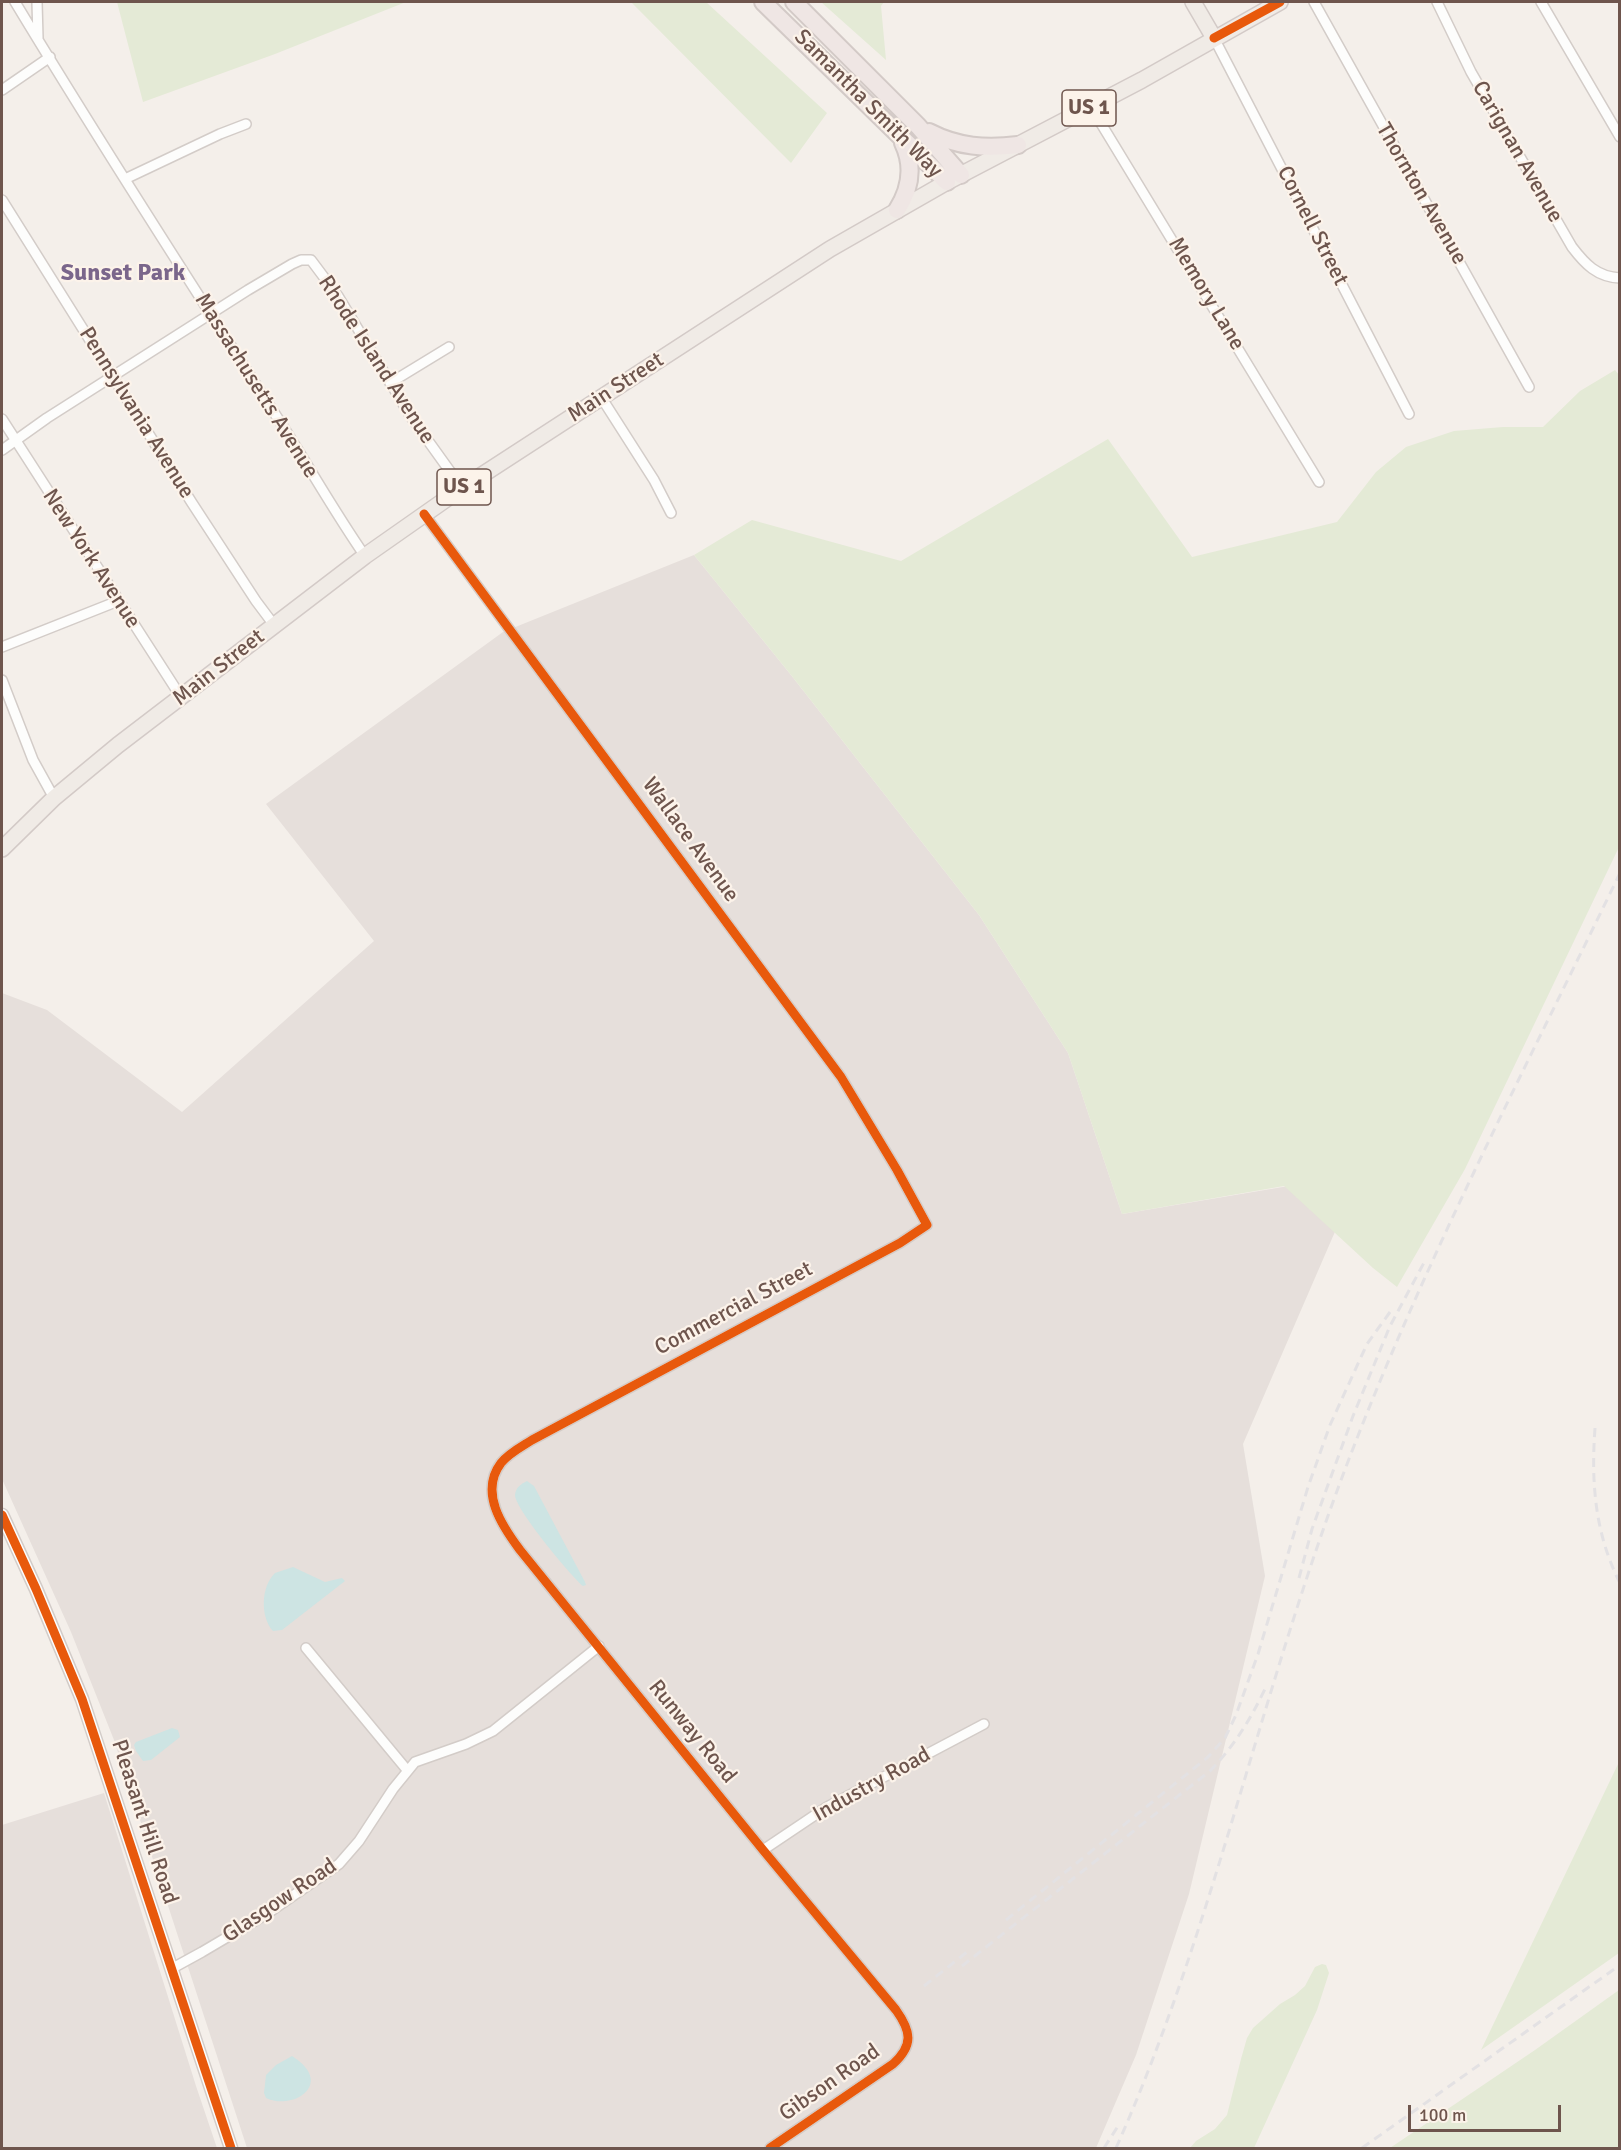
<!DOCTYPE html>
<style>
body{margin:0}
#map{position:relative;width:1621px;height:2150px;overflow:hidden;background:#f4efea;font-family:Signika,sans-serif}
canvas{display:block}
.frame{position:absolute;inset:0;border:3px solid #6e554d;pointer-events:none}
.scale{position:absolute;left:1408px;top:2105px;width:153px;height:27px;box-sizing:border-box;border:3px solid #6e554d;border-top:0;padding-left:8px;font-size:18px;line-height:21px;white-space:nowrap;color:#6e554d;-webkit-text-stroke:4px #fcf3ea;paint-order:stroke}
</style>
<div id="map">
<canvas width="1621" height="2150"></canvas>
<div class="frame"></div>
<div class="scale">100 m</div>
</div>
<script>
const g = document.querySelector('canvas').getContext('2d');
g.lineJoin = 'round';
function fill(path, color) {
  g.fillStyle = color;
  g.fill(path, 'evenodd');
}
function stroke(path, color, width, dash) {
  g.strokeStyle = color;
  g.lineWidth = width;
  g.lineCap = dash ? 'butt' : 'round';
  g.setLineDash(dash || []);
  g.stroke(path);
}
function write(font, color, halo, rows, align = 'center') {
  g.font = font + ' Signika,sans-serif';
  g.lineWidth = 4.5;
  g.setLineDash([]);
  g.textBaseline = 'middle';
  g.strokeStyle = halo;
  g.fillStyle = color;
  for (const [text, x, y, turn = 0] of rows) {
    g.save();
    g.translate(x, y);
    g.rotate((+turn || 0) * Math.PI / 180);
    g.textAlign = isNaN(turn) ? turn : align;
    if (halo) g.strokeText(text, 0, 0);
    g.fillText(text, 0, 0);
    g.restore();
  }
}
fill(new Path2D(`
 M 694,555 L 791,675 L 979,915 L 1068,1053 L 1122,1214 L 1360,1174 L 1243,1444 L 1265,1576 L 1189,1894 L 1136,2055 L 1096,2148 L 247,2148 L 114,1740 L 71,1632 L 2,1479 L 2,993 L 47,1010 L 182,1112 L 374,941 L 266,804 L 503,632 Z
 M 104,1793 L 196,2086 L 217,2148 L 2,2148 L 2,1825 Z`), '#e6dfdb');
fill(new Path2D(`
 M 117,2 L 406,2 L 275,54 L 143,102 Z
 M 631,2 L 706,2 L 827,113 L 791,163 Z
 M 821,2 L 884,2 L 881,6 L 886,60 Z
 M 1615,370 L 1620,376 L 1619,847 L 1465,1169 L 1397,1287 L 1373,1268 L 1284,1186 L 1122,1214 L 1068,1053 L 979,915 L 791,675 L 694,555 L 752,520 L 901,561 L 1108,439 L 1192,557 L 1337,522 L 1376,472 L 1406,447 L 1454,431 L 1503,427 L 1543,427 L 1580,391 Z
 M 1619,1762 L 1619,1953 L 1481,2050 Z
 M 1322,1964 L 1326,1965 L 1329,1973 L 1317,2010 L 1254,2148 L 1190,2148 L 1196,2141 L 1215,2129 L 1227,2115 L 1241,2059 L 1247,2038 L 1253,2028 L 1280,2004 L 1295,1995 L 1305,1986 L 1315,1967 Z
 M 1619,1990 L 1619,2148 L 1390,2148 L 1535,2050 Z`), '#e4ead6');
fill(new Path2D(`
 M 527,1481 L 534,1486 L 585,1582 L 586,1585 L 583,1586 C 571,1576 515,1509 515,1495 C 516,1487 521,1484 527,1481 Z
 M 293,1567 L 325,1582 L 342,1578 L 345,1581 L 282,1630 L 273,1631 C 260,1617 261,1586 275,1573 Z
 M 172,1728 L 178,1730 L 180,1737 L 151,1760 L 143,1761 L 136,1751 L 134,1745 L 136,1742 Z
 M 292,2056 C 336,2084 293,2111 266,2098 L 264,2093 L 266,2075 L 276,2065 Z`), '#cde4e3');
const minor = new Path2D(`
 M 15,2 C 99,141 187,278 275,414 C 306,461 333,510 365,556
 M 37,2 L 38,38
 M 1314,2 L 1529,387
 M 1437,2 L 1471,72 L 1572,247 C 1585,264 1597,277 1620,278
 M 1541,2 L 1620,137
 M 1214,38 L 1409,414
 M 2,90 L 50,57
 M 1091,107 L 1319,482
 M 125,179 L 220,134 L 246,124
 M 2,200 L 192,503 L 256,601 L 274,625
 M 390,383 L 449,347
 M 601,397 L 654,480 L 671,513
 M 2,419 L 181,697
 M 2,450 L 47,418 L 248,290 L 292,264 L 301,260 L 311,260 L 338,296 L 411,417 L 462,488
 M 424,514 L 841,1077 L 897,1170 L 927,1225 L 900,1243 L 532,1440 C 521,1447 509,1453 501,1463 C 479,1492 502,1526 520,1550 L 763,1850 L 896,2010 C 911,2031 914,2045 893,2064 L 770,2148
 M 2,647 L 118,601
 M 2,680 L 33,760 L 54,798
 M 306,1648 L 407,1770
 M 763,1850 L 827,1807 L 984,1724
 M 171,1969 L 202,1952 L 268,1913 L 339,1864 L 359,1841 L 393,1789 L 415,1762 L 466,1744 L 493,1731 L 599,1646`);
const tertiary = new Path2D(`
 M 2,1515 L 36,1589 L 82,1699 L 231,2148`);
const primary = new Path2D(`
 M 1193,2 L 1214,38
 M 2,849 L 54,798 L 118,745 L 365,556 L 462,488 L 830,249 L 947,182 L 1142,80 L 1280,2`);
const motorway = new Path2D(`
 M 763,2 L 947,182
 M 794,2 L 918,126 L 961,175
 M 929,132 C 958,147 986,149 1018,145
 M 897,210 C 911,188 914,166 903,143`);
stroke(minor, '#d3ccc8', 12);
stroke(tertiary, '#d3ccc8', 15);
stroke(primary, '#d3cac7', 18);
stroke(motorway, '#d3cac7', 20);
stroke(minor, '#fdfdfc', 9);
stroke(tertiary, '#fdfdfc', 12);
stroke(primary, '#f0ebe6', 15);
stroke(motorway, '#efe6e4', 16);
stroke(new Path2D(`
 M 1595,1428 C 1591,1483 1595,1534 1620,1583
 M 1299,1578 L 1312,1529 L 1353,1416 L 1390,1326 L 1426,1259
 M 1006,1920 L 1208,1757 L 1225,1738 L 1236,1715 L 1258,1654 L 1308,1487 L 1330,1425 L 1367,1344 L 1390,1312
 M 962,1966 L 1210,1771 C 1235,1745 1250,1720 1266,1687
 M 924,1986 L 967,1952
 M 1104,2148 L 1120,2123
 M 1116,2148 C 1204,1951 1251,1737 1322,1533 C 1401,1305 1515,1090 1620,873
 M 1362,2148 L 1620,1965`), '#e3e1e3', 3, [9, 6]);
stroke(new Path2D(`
 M 1214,38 L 1280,2
 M 424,514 L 841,1077 L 897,1170 L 927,1225 L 900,1243 L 532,1440 C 521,1447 509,1453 501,1463 C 479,1492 502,1526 520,1550 L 763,1850 L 896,2010 C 911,2031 914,2045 893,2064 L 770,2148
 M 2,1515 L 36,1589 L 82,1699 L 231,2148`), '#e8590c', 9);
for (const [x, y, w] of [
 [1089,108,54],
 [464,487,54]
]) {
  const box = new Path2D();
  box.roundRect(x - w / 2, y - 18, w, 36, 4.5);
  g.fillStyle = '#fcf3ea';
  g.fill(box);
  stroke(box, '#6e554d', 1.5);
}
write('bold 21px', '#6e554d', null, [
 ["US 1",1089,108],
 ["US 1",464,487]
]);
write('22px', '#6e554d', '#fcf3ea', [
 ["Samantha Smith Way",868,104,45],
 ["Carignan Avenue",1517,152,60],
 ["Thornton Avenue",1421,194,60],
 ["Cornell Street",1312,226,63],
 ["Memory Lane",1206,294,59],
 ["Rhode Island Avenue",376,360,57],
 ["Massachusetts Avenue",256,386,58],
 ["Main Street",616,388,-33],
 ["Pennsylvania Avenue",136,413,58],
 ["New York Avenue",91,559,57],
 ["Main Street",219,668,-38],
 ["Wallace Avenue",690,840,54],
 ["Commercial Street",734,1309,-28],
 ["Runway Road",692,1732,51],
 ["Industry Road",872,1785,-29],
 ["Pleasant Hill Road",144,1822,72],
 ["Glasgow Road",280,1901,-34],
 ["Gibson Road",830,2083,-35]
]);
write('bold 24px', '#7a668b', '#fcf3ea', [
 ["Sunset Park",123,274]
]);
</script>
